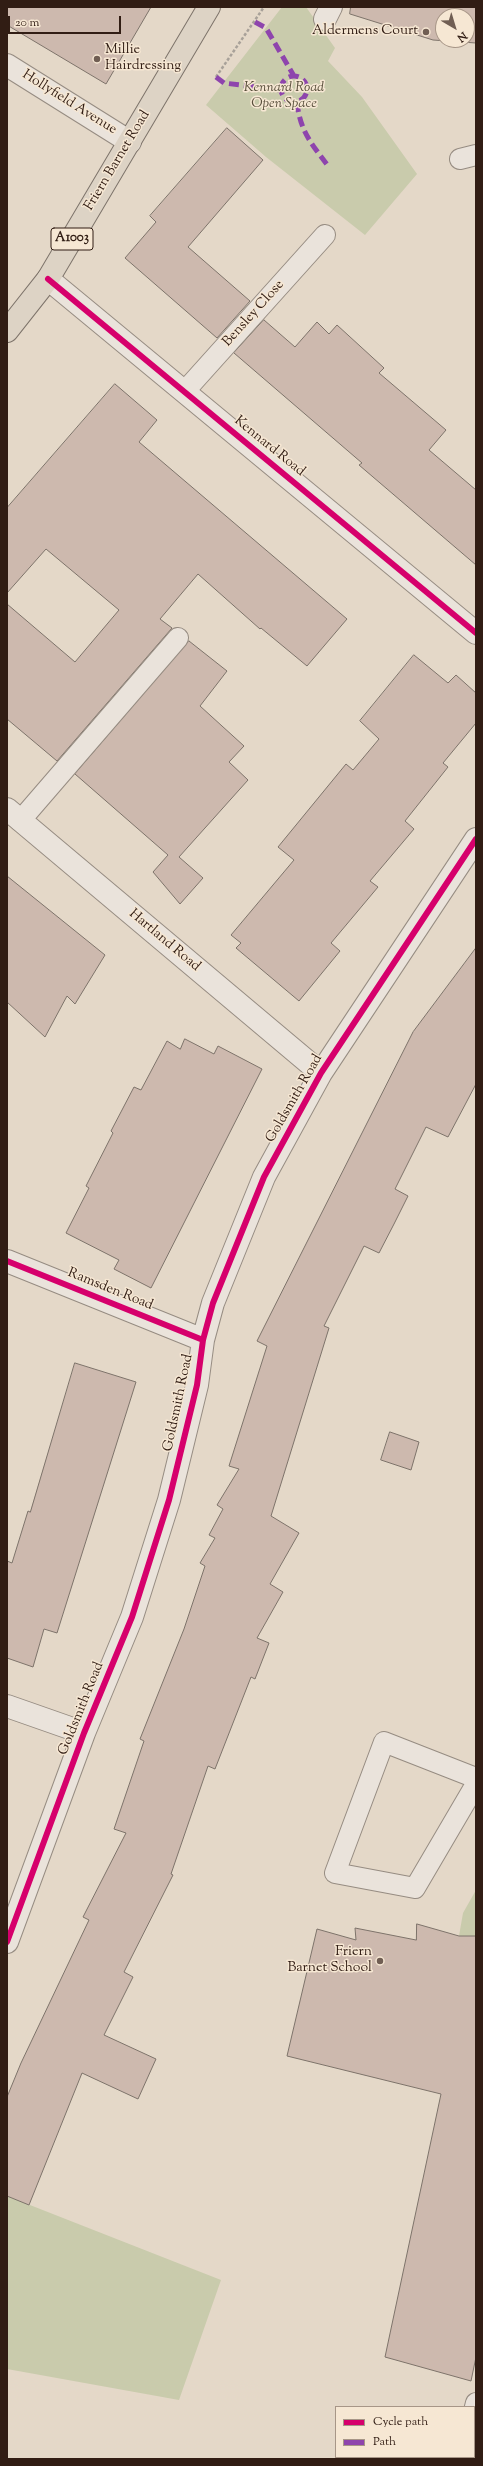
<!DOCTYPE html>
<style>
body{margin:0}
#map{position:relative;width:483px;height:2466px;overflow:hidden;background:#e4d8c8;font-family:"Sorts Mill Goudy",serif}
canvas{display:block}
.frame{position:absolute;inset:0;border:8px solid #311d14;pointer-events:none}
.legend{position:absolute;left:335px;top:2406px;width:140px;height:52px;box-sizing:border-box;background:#f6e7d3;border:1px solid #a79687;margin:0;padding:5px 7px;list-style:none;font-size:12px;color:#311d14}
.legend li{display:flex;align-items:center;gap:8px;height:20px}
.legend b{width:20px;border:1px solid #a79687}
.north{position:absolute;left:435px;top:8px;width:40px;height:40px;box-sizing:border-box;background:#f6e7d3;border:1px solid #a79687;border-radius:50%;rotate:142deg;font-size:11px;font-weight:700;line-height:16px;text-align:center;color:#311d14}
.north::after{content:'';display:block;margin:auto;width:14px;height:18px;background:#705e53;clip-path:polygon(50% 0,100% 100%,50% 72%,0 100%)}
.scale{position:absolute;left:8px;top:16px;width:113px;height:18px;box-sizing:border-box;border:2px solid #311d14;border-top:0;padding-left:5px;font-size:12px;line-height:14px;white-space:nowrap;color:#311d14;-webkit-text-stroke:3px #f6e7d3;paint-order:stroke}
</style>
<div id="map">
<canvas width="483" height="2466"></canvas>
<div class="frame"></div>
<ul class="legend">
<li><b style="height:5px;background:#d6006c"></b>Cycle path</li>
<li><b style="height:5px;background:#8e44ad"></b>Path</li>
</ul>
<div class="north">N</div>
<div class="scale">20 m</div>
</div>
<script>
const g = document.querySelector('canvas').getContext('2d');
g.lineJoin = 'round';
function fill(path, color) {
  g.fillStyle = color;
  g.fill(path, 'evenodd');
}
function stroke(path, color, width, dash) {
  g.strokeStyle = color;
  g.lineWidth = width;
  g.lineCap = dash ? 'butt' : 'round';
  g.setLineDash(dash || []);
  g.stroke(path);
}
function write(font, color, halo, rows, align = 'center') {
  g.font = font + ' "Sorts Mill Goudy",serif';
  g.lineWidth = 3;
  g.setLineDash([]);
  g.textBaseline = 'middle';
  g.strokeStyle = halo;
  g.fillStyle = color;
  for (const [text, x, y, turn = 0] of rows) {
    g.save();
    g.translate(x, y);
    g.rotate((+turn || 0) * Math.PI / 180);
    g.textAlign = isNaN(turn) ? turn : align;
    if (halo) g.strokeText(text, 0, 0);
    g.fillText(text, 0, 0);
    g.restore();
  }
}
fill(new Path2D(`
 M 282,7 L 306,7 L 335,48 L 328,61 L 362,97 L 417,174 L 365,235 L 266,157 L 206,105 Z
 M 476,1890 L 476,1936 L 459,1936 L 463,1913 Z
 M 7,2196 L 221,2280 L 179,2400 L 7,2369 Z`), '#c9cbac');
const building = new Path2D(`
 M 7,7 L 151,7 L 106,84 L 7,25 Z
 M 351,7 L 476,7 L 476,43 L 433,40 L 350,14 ZM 443,16 L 467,16 L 467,40 L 443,40 Z
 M 227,128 L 263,160 L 188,247 L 250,301 L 217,338 L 125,258 L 156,222 L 150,216 Z
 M 264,320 L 295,347 L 317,322 L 329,334 L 337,325 L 384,368 L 379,373 L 446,430 L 429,450 L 476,490 L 476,565 L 359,465 L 362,463 L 234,353 Z
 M 115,384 L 157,420 L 139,442 L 347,619 L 307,666 L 261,628 L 260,629 L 198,574 L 160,619 L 172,628 L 57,761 L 7,719 L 7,604 L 75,662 L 119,610 L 46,549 L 7,593 L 7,508 Z
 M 189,641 L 227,671 L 200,706 L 244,746 L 229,762 L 248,780 L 179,857 L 203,878 L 180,904 L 153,872 L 168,855 L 75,774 Z
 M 414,655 L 448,683 L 456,675 L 476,693 L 476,723 L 443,763 L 448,767 L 405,821 L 414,829 L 370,881 L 378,887 L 331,943 L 340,951 L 299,1001 L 236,948 L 241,943 L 231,935 L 294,860 L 278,847 L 346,764 L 353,770 L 379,739 L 360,721 Z
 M 7,876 L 105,955 L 75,1004 L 67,996 L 45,1037 L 7,1002 Z
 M 476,948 L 476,1084 L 448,1137 L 426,1127 L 395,1189 L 408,1196 L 394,1224 L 379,1253 L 364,1246 L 324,1326 L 329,1328 L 271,1516 L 299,1533 L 270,1584 L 283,1592 L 257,1638 L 269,1643 L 255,1679 L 251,1677 L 215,1769 L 208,1766 L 171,1874 L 173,1875 L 124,1972 L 133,1977 L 104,2035 L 156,2059 L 138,2099 L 82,2073 L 29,2205 L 7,2196 L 7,2097 L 21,2063 L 89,1920 L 83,1917 L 126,1833 L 114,1829 L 144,1741 L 140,1739 L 184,1629 L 205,1566 L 200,1563 L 215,1538 L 209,1535 L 223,1509 L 217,1505 L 239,1469 L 229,1466 L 267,1346 L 257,1341 L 413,1032 Z
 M 185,1039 L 214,1054 L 218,1046 L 262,1069 L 151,1288 L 114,1269 L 119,1260 L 66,1233 L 89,1188 L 86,1186 L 113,1133 L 111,1131 L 134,1087 L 141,1090 L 167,1041 L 180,1049 Z
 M 75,1363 L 136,1382 L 57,1633 L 44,1629 L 33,1667 L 7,1658 L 7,1561 L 12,1563 L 28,1511 L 30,1512 Z
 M 390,1432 L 419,1442 L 411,1470 L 381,1460 Z
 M 417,1924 L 459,1936 L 476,1936 L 476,2357 L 471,2381 L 385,2357 L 441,2094 L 287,2056 L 317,1929 L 356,1940 L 355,1928 L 416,1940 Z`);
fill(building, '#cdb9ae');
stroke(building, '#7d736a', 1);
const lane = new Path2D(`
 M 460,159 L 476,155
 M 184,392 L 325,235
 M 20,821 L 178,638
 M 476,1778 L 384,1742 L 335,1873 L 415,1888 L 476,1784
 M 474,2411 L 476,2403
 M 474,2438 L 474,2447`);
const street = new Path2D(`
 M 325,19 L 331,7
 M 7,65 L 130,142
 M 48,279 L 476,633
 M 7,809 L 321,1073
 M 7,1261 L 203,1340
 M 7,1706 L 84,1733
 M 7,1942 L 84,1733 L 132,1617 L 169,1500 L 197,1385 L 203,1340 L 213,1303 L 264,1177 L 321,1073 L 476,839`);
const primary = new Path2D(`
 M 7,331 L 48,279 L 209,7`);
stroke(lane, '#968c82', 22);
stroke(street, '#968c82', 24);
stroke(primary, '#7d736a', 24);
stroke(new Path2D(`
 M 216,77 L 264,7`), '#a8a199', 2.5, [3, 2]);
stroke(lane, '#eae3db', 20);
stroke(street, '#eae3db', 22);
stroke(primary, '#ddd3c5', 22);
stroke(new Path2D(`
 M 255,22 L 266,28 L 294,76
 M281 89a13 13 0 1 1 26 0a13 13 0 1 1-26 0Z
 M 216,77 L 224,83 L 281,90
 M 297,102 C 300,131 311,143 328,166`), '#8e44ad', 5, [10, 5]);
stroke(new Path2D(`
 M 48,279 L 476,633
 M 7,1261 L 203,1340
 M 7,1942 L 84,1733 L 132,1617 L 169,1500 L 197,1385 L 203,1340 L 213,1303 L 264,1177 L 321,1073 L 476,839`), '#d6006c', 6);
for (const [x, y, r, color] of [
 [426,32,4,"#705e53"],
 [97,59,4,"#705e53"],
 [380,1961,4,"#705e53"]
]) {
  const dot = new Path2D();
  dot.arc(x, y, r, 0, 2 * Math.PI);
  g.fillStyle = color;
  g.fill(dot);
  stroke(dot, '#f6e7d3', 1.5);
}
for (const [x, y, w] of [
 [72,239,42]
]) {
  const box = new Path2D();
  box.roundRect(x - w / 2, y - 11, w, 22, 3);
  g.fillStyle = '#f6e7d3';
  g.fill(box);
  stroke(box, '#311d14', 1);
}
write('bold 13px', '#311d14', null, [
 ["A1003",72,239]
]);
write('14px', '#311d14', '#f6e7d3', [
 ["Aldermens Court",418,32],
 ["Millie",105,51,"left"],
 ["Hairdressing",105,67,"left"],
 ["Friern",372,1953],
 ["Barnet School",372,1969]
], 'right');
write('italic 14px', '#584e3b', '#f6e7d3', [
 ["Kennard Road",284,89],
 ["Open Space",284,105]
]);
write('14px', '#311d14', '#f6e7d3', [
 ["Hollyfield Avenue",69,103,32],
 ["Friern Barnet Road",118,161,-59],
 ["Bensley Close",254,314,-48],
 ["Kennard Road",269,447,39],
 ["Hartland Road",164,941,40],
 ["Goldsmith Road",295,1099,-60],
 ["Ramsden Road",110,1290,22],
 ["Goldsmith Road",179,1403,-78],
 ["Goldsmith Road",82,1709,-68]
]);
</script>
